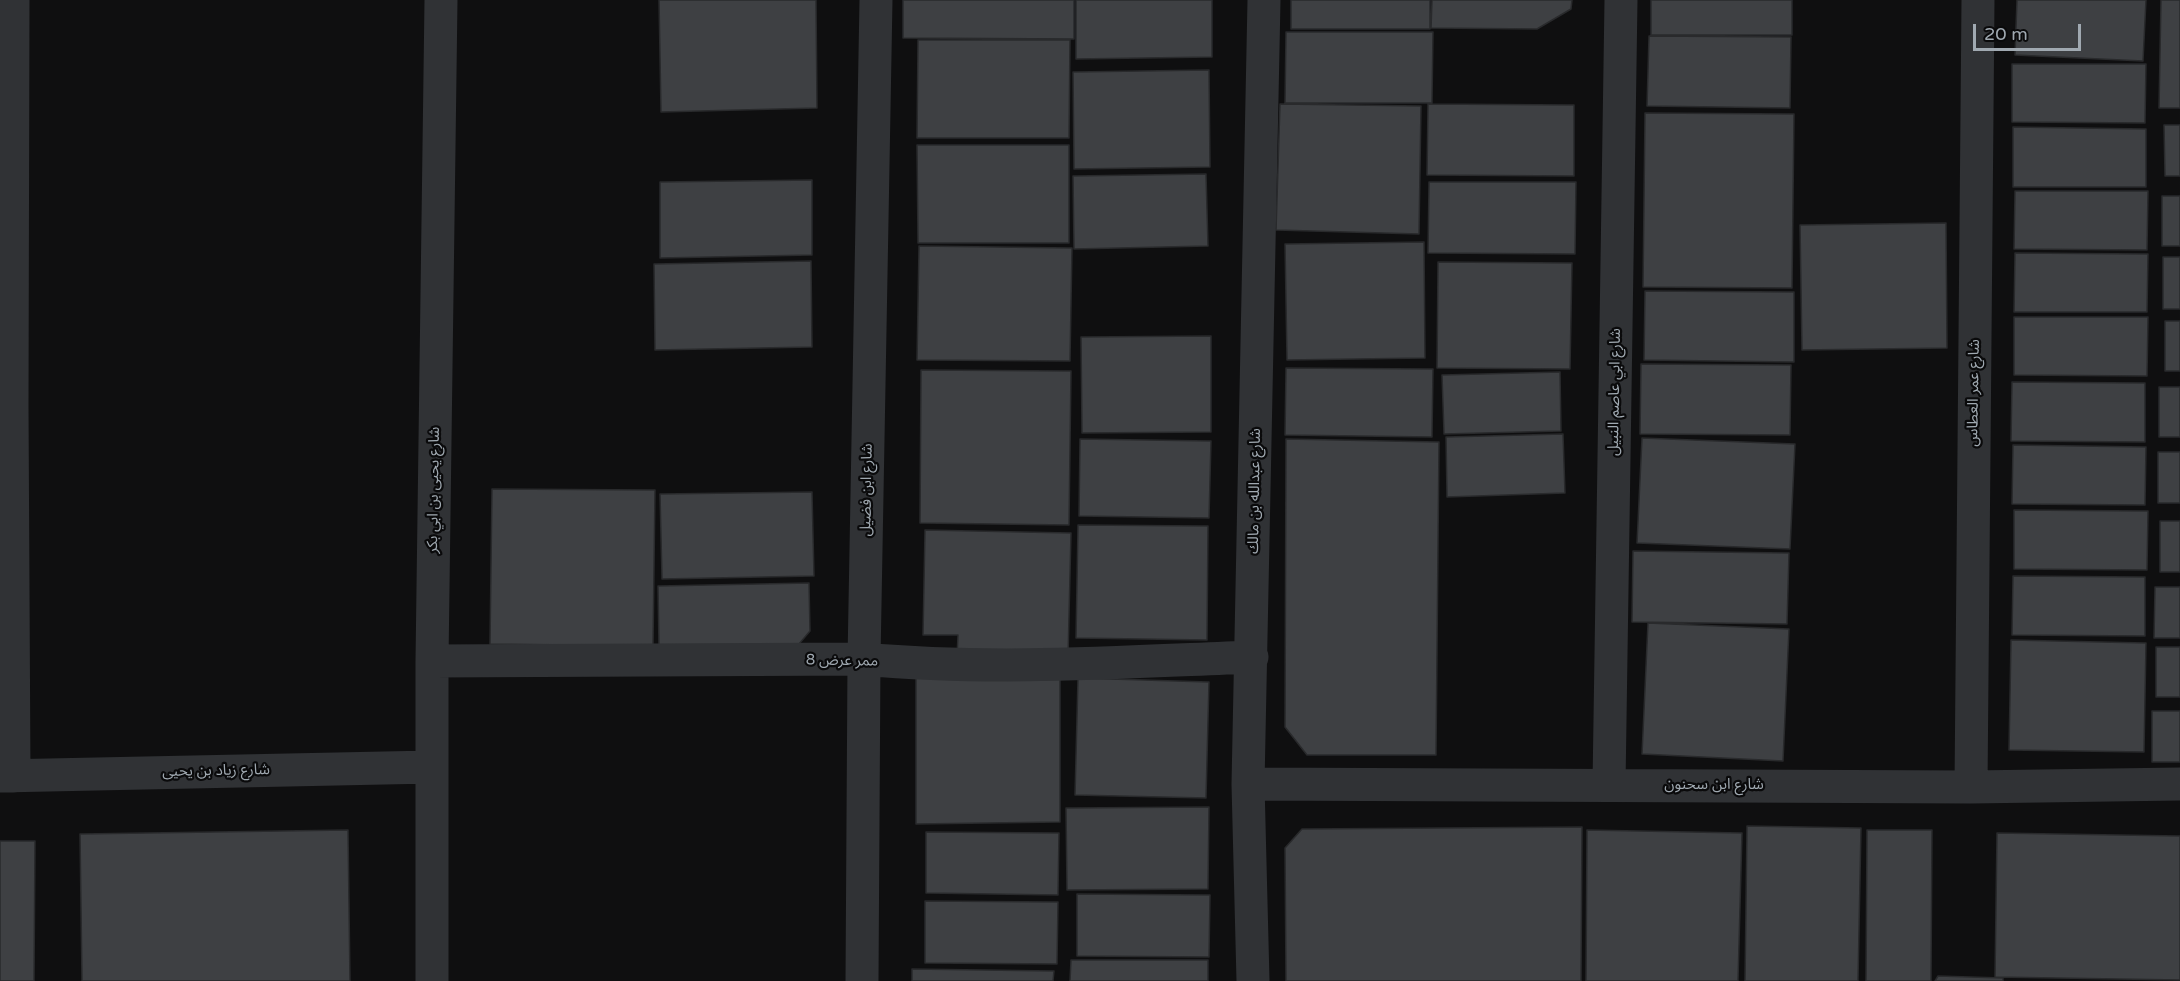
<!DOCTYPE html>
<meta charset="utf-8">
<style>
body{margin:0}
#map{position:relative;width:2180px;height:981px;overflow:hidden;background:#0f0f10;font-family:"Varela Round",sans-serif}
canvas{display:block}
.scale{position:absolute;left:1973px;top:24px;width:108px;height:27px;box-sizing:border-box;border:3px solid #a0a9b1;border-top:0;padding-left:8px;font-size:18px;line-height:21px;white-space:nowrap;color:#a0a9b1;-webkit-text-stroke:4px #0a0a0b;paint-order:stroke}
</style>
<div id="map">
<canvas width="2180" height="981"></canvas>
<div class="scale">20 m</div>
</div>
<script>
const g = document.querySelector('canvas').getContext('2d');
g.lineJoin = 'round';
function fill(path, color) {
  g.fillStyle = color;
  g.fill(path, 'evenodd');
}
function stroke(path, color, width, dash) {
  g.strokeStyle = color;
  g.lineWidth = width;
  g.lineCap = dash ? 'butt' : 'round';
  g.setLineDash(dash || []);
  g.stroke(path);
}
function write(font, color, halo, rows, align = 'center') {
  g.font = font + ' "Varela Round","Noto Sans Arabic",sans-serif';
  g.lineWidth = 4.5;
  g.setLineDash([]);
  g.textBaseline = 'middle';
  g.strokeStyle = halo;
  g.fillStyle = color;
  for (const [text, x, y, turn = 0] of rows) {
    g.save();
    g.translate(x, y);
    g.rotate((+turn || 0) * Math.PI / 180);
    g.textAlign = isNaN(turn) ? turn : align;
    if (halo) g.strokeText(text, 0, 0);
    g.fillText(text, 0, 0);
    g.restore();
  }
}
const building = new Path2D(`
 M 659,0 L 816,0 L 817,108 L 661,112 Z
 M 903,0 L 1074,0 L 1074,39 L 903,38 Z
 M 1076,0 L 1212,0 L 1212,57 L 1076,59 Z
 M 1291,0 L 1430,0 L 1430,29 L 1291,29 Z
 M 1432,0 L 1572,0 L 1571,9 L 1537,29 L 1431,28 Z
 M 1651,0 L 1792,0 L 1792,35 L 1651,35 Z
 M 2017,0 L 2146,0 L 2143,61 L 2015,55 Z
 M 2161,0 L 2180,0 L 2180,108 L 2159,108 Z
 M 1286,32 L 1433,32 L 1432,103 L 1285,103 Z
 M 1649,36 L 1791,37 L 1790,108 L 1647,106 Z
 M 918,40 L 1070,40 L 1069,138 L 917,138 Z
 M 2012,64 L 2146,64 L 2145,123 L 2012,122 Z
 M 1209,70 L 1210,167 L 1074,169 L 1073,72 Z
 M 1280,104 L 1421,106 L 1419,234 L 1276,230 Z
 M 1428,104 L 1574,105 L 1574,176 L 1427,175 Z
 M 1645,113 L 1794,114 L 1792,288 L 1643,287 Z
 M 2164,125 L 2180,125 L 2180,176 L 2165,176 Z
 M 2013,127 L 2146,129 L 2146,187 L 2013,187 Z
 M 917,145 L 1069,145 L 1069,243 L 918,243 Z
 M 1206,174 L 1208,246 L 1074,249 L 1073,176 Z
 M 812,180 L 812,255 L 660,258 L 660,182 Z
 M 1429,182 L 1576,182 L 1575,254 L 1428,253 Z
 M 2015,191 L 2148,191 L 2147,250 L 2014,249 Z
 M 2162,196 L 2180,196 L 2180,246 L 2162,246 Z
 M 1946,223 L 1947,348 L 1802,350 L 1800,225 Z
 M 1424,242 L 1425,358 L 1287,360 L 1285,244 Z
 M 919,246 L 1072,248 L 1070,361 L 917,360 Z
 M 2015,253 L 2148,254 L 2147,312 L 2014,312 Z
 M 2163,257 L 2180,257 L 2180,309 L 2163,309 Z
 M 811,261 L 812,347 L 655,350 L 654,264 Z
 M 1438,262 L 1572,263 L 1570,369 L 1437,368 Z
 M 1645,291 L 1794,292 L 1794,362 L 1644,360 Z
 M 2014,317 L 2148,317 L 2147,376 L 2014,375 Z
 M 2165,321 L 2180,321 L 2180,371 L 2165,371 Z
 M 1211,336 L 1211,432 L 1082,433 L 1081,337 Z
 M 1641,364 L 1791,365 L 1790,435 L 1640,434 Z
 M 1286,368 L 1433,369 L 1432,437 L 1285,435 Z
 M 921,370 L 1071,371 L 1069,525 L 920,523 Z
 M 1560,372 L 1561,431 L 1444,434 L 1442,375 Z
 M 2012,382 L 2145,383 L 2145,442 L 2011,441 Z
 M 2159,387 L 2180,387 L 2180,437 L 2159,437 Z
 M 1563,434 L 1565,493 L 1447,497 L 1446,437 Z
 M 1642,438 L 1795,444 L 1790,549 L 1637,543 Z
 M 1080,439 L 1211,441 L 1209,518 L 1079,516 Z
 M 1286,439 L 1439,442 L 1436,755 L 1307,755 L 1285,727 Z
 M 2013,445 L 2146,447 L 2145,505 L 2012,504 Z
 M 2158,452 L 2180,452 L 2180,503 L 2158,503 Z
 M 492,489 L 655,490 L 653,646 L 490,644 Z
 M 812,492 L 814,576 L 662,579 L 660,494 Z
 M 2014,510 L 2148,511 L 2147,570 L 2014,569 Z
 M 2160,521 L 2180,521 L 2180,572 L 2160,572 Z
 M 1078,525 L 1208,526 L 1207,640 L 1076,638 Z
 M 925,530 L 1071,533 L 1068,658 L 957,657 L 958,635 L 923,635 Z
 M 1633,551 L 1789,553 L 1787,624 L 1632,622 Z
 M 2013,576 L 2145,577 L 2145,636 L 2012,635 Z
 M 809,583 L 810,631 L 799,644 L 659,648 L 658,586 Z
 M 2155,587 L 2180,587 L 2180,638 L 2154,638 Z
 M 1648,623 L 1789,629 L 1783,761 L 1642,754 Z
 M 2011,640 L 2146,643 L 2144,752 L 2009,750 Z
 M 2156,647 L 2180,647 L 2180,697 L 2156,697 Z
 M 916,678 L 1060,678 L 1060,822 L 916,824 Z
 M 1078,678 L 1209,682 L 1206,798 L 1075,795 Z
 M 2152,711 L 2180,711 L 2180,762 L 2152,762 Z
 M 1209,807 L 1208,889 L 1067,890 L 1066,808 Z
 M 1747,826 L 1861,828 L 1858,981 L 1745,981 Z
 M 1582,827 L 1581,981 L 1286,981 L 1285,848 L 1302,829 Z
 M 348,830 L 350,981 L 82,981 L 80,834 Z
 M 1587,830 L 1742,833 L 1738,981 L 1586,981 Z
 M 1867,830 L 1932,830 L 1931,981 L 1866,981 Z
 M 926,832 L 1059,833 L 1058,895 L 926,893 Z
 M 1997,833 L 2180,836 L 2180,980 L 1995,977 Z
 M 0,841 L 35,841 L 34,981 L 0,981 Z
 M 1077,894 L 1210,895 L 1209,957 L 1077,956 Z
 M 925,901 L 1058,902 L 1057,964 L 925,963 Z
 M 1071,960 L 1208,960 L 1208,981 L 1070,981 Z
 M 912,969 L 1054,971 L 1053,981 L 912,981 Z
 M 1938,976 L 2003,978 L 2003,981 L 1935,981 Z`);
fill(building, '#3e4043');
stroke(building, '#292a2c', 1.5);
stroke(new Path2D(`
 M 13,0 L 12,405 L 14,776
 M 432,661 L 864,659 C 993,671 1123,662 1252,657
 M 0,776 L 432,767
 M 1248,784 L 1971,787 L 2180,784
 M 1609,785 L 1621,0
 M 1971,787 L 1978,0
 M 432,981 L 432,661 L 441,0
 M 862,981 L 864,659 L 876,0
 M 1253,981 L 1248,784 L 1264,0`), '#303235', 33);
write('15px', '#a0a9b1', '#0a0a0b', [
 ["شارع ابي عاصم النبيل",1615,392,-89],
 ["شارع عمر العطاس",1974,393,-89],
 ["شارع يحيى بن ابي بكر",434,490,-89],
 ["شارع ابن فضيل",867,490,-89],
 ["شارع عبدالله بن مالك",1255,491,-89],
 ["ممر عرض 8",842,661,1],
 ["شارع زياد بن يحيى",216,771,-1],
 ["شارع ابن سحنون",1714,785]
]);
</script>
